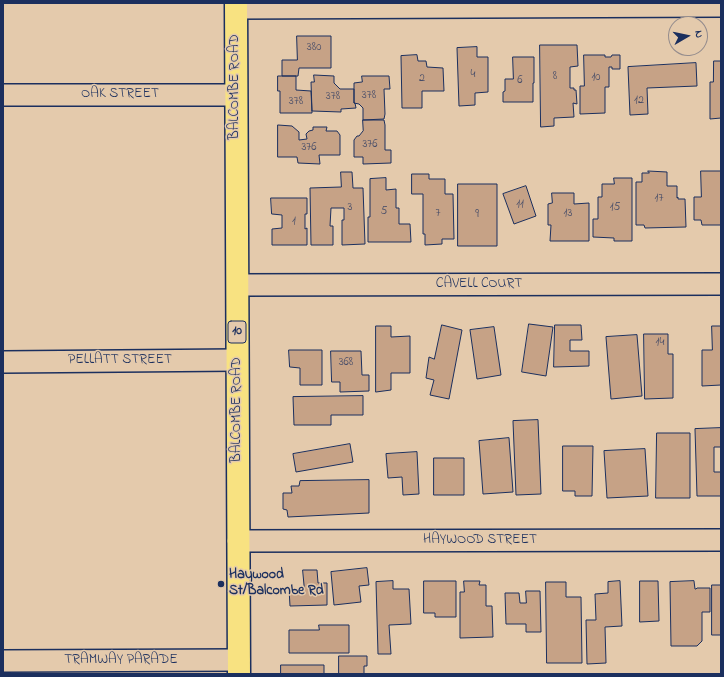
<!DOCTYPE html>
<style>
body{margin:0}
#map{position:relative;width:724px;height:677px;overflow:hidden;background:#e4caac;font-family:"Indie Flower",sans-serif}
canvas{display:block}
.frame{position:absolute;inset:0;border:4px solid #1b2f5e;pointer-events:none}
.north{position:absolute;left:668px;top:16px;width:40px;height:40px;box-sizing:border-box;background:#e4caac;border:1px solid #948c8d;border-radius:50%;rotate:81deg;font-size:11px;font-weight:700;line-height:16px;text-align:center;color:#1b2f5e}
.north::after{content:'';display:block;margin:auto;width:14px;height:18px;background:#1b2f5e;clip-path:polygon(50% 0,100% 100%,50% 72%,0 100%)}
</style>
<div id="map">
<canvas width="724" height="677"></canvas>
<div class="frame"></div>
<div class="north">N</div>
</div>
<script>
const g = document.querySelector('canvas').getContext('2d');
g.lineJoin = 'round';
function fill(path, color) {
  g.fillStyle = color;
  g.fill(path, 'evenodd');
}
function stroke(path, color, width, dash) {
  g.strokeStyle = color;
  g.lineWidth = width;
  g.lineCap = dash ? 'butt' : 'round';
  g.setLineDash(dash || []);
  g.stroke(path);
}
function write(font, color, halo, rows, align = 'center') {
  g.font = font + ' "Indie Flower",sans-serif';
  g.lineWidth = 3;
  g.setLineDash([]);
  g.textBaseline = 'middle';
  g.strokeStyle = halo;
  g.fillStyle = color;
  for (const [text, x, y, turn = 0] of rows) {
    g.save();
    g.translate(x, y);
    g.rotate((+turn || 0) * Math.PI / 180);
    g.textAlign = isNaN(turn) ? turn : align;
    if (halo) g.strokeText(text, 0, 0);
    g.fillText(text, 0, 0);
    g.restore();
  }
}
const building = new Path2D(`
 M 297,36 L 331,36 L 331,68 L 299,68 L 298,76 L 282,76 L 282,60 L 297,60 Z
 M 540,45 L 577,45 L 578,66 L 570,67 L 570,88 L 574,88 L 574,90 L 576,90 L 577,104 L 573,103 L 574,117 L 554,118 L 554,126 L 541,127 Z
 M 477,47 L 477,57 L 488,57 L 488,92 L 475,93 L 475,105 L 459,106 L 457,48 Z
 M 417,55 L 418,61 L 426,61 L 427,67 L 443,68 L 444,91 L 422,91 L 422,108 L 402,108 L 401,56 Z
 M 584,55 L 605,55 L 605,57 L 611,57 L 612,55 L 620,55 L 620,69 L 612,69 L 612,67 L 609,67 L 609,87 L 605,87 L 605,113 L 580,114 L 580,86 L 584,86 Z
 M 513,57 L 534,57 L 534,83 L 533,83 L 533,102 L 503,102 L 503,92 L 505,91 L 505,79 L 513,79 Z
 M 714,61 L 721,61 L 721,118 L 710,119 L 710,82 L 713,82 Z
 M 696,63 L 697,86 L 647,88 L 648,114 L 630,115 L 628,67 Z
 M 314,75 L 334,76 L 334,83 L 340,89 L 354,89 L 354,103 L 355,103 L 356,108 L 341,109 L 341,112 L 312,111 L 311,82 L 314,82 Z
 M 278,76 L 296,76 L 296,90 L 311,91 L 312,113 L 280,113 L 280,91 L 278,91 Z
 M 362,76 L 389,76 L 390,89 L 384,89 L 385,114 L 384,119 L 363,120 L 363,108 L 359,104 L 354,103 L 354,83 L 362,82 Z
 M 363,120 L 384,120 L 385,125 L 385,150 L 391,150 L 391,163 L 363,164 L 363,157 L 354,157 L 354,140 L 357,136 L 359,136 L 363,131 Z
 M 278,125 L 292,126 L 299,132 L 299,140 L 307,139 L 306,134 L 309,131 L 313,130 L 313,127 L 327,127 L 326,131 L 337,131 L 340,135 L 340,155 L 319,155 L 320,164 L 298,163 L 297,157 L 278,157 Z
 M 648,171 L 667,172 L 667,186 L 677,186 L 677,198 L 678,197 L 678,199 L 685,199 L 686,227 L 645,228 L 644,225 L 636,225 L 636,182 L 642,182 L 642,173 L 649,173 Z
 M 701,171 L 721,171 L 721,225 L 702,225 L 701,220 L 694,220 L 694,197 L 701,197 Z
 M 341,172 L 352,172 L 353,188 L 363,188 L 365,244 L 342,245 L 342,220 L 344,220 L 344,208 L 331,208 L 330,226 L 333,226 L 333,245 L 311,245 L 310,188 L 341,187 Z
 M 412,174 L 429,174 L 429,179 L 445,179 L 445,194 L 453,194 L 454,239 L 442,239 L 442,244 L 425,245 L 425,234 L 423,234 L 423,194 L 412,194 Z
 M 386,178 L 386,190 L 396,189 L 396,208 L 399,208 L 399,224 L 410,224 L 411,242 L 368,242 L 368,217 L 370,217 L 370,179 Z
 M 614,178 L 632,178 L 632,241 L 614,241 L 614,238 L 593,237 L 593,219 L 598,219 L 598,197 L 602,197 L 602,184 L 614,184 Z
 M 458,184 L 497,184 L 497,246 L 458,246 Z
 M 526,186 L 536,216 L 514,224 L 503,194 Z
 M 552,193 L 574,193 L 574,204 L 589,203 L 589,241 L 550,241 L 551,225 L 548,225 L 548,204 L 552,203 Z
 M 271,198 L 307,198 L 307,214 L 305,214 L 305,229 L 307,228 L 307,245 L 272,245 L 272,229 L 282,228 L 282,215 L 272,214 Z
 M 529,324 L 553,327 L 546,376 L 522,372 Z
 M 442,325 L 462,330 L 449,399 L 430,395 L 434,380 L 426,378 L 429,357 L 434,359 Z
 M 555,325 L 581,325 L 582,340 L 570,340 L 570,351 L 589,351 L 589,366 L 554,367 Z
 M 376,326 L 391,326 L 391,337 L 410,336 L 410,373 L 391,373 L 391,390 L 376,392 Z
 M 712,326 L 721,326 L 721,385 L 702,386 L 702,350 L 712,350 Z
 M 494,327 L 501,375 L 477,379 L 470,330 Z
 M 644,334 L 668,334 L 668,354 L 673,354 L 673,398 L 645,399 Z
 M 637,335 L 642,396 L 611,399 L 606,337 Z
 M 289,350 L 322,350 L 322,385 L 300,385 L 300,368 L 290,367 Z
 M 331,351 L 361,351 L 362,375 L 369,375 L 369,391 L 340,392 L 340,382 L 332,382 Z
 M 363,396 L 363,415 L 331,415 L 331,425 L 294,425 L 293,397 Z
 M 538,420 L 541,494 L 516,495 L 513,421 Z
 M 721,428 L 721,447 L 714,447 L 714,472 L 721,472 L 721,496 L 697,496 L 695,429 Z
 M 657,433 L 690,433 L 690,498 L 656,498 Z
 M 509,438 L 513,492 L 483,494 L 479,441 Z
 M 350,444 L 353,462 L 296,472 L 293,454 Z
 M 563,446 L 593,446 L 592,496 L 575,496 L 575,491 L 563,491 Z
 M 645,449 L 648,496 L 607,498 L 604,451 Z
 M 417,452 L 419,494 L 403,495 L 402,477 L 388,478 L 386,454 Z
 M 434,458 L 464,458 L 464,495 L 434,495 Z
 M 369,480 L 369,513 L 288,517 L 287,510 L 283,509 L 283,493 L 292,493 L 291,486 L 299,486 L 300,481 Z
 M 367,568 L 369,585 L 359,586 L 361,602 L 334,605 L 331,572 Z
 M 303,570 L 317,570 L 318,583 L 327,583 L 327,605 L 290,606 L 289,589 L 304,589 Z
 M 393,581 L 393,589 L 409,589 L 411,624 L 389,625 L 391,654 L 378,654 L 376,582 Z
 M 424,581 L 456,581 L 456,617 L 435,617 L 435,613 L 424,613 Z
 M 464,581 L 480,581 L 479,585 L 486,585 L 486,606 L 492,606 L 493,637 L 460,638 L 460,592 L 464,592 Z
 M 620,581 L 622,626 L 605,627 L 606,663 L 587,664 L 586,620 L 596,620 L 595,594 L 608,593 L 608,582 Z
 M 640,581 L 658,581 L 659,621 L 640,622 Z
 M 694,581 L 695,589 L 696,589 L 697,588 L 710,588 L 710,612 L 702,612 L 702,641 L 697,646 L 671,646 L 670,582 Z
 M 546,582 L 566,582 L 566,597 L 581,597 L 582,663 L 547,663 Z
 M 712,585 L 721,585 L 721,635 L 712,635 Z
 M 526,591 L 540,591 L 541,632 L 526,632 L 526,624 L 506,624 L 505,593 L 519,593 L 520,603 L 526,603 Z
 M 319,625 L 349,625 L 349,653 L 289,653 L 289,630 L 319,630 Z
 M 339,656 L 367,656 L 367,666 L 364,666 L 364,674 L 339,674 Z
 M 281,665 L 324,665 L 324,674 L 281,674 Z`);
fill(building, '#c6a286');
stroke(building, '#1b2f5e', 1);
const minor = new Path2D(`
 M 236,8 L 721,6
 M 3,95 L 236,95
 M 238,285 L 721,284
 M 3,362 L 237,360
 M 238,541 L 721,540
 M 3,661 L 239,660`);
const primary = new Path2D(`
 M 236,3 L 239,674`);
stroke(minor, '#1b2f5e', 24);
stroke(primary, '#1b2f5e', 25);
stroke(minor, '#e4caac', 21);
stroke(primary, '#f8e281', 22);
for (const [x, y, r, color] of [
 [221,584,4,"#1b2f5e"]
]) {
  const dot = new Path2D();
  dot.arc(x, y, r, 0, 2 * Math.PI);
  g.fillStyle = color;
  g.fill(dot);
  stroke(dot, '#e4caac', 1.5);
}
write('12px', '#464c68', null, [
 ["380",314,48],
 ["4",473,75],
 ["8",555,77],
 ["10",596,78],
 ["2",422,79],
 ["6",520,81],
 ["378",369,96],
 ["378",333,97],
 ["12",639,101],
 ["378",296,102],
 ["376",370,145],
 ["376",309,148],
 ["17",659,199],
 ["11",520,205],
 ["3",350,208],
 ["15",615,208],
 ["5",384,212],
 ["7",438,214],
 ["13",568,214],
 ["9",477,215],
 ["1",294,222],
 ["14",660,343],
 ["368",346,363]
]);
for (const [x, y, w] of [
 [237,332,18]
]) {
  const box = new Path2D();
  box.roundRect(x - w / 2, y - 11, w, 22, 3);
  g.fillStyle = '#e4caac';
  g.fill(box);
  stroke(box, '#1b2f5e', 1);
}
write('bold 13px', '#1b2f5e', null, [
 ["10",237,332]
]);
write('14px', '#1b2f5e', '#e4caac', [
 ["BALCOMBE ROAD",236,87,-90],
 ["OAK STREET",120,95],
 ["CAVELL COURT",479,285],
 ["PELLATT STREET",120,361],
 ["BALCOMBE ROAD",238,410,-90],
 ["HAYWOOD STREET",480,541],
 ["TRAMWAY PARADE",121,661]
]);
write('bold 14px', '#1b2f5e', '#e4caac', [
 ["Haywood",229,576],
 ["St/Balcombe Rd",229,592]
], 'left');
</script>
